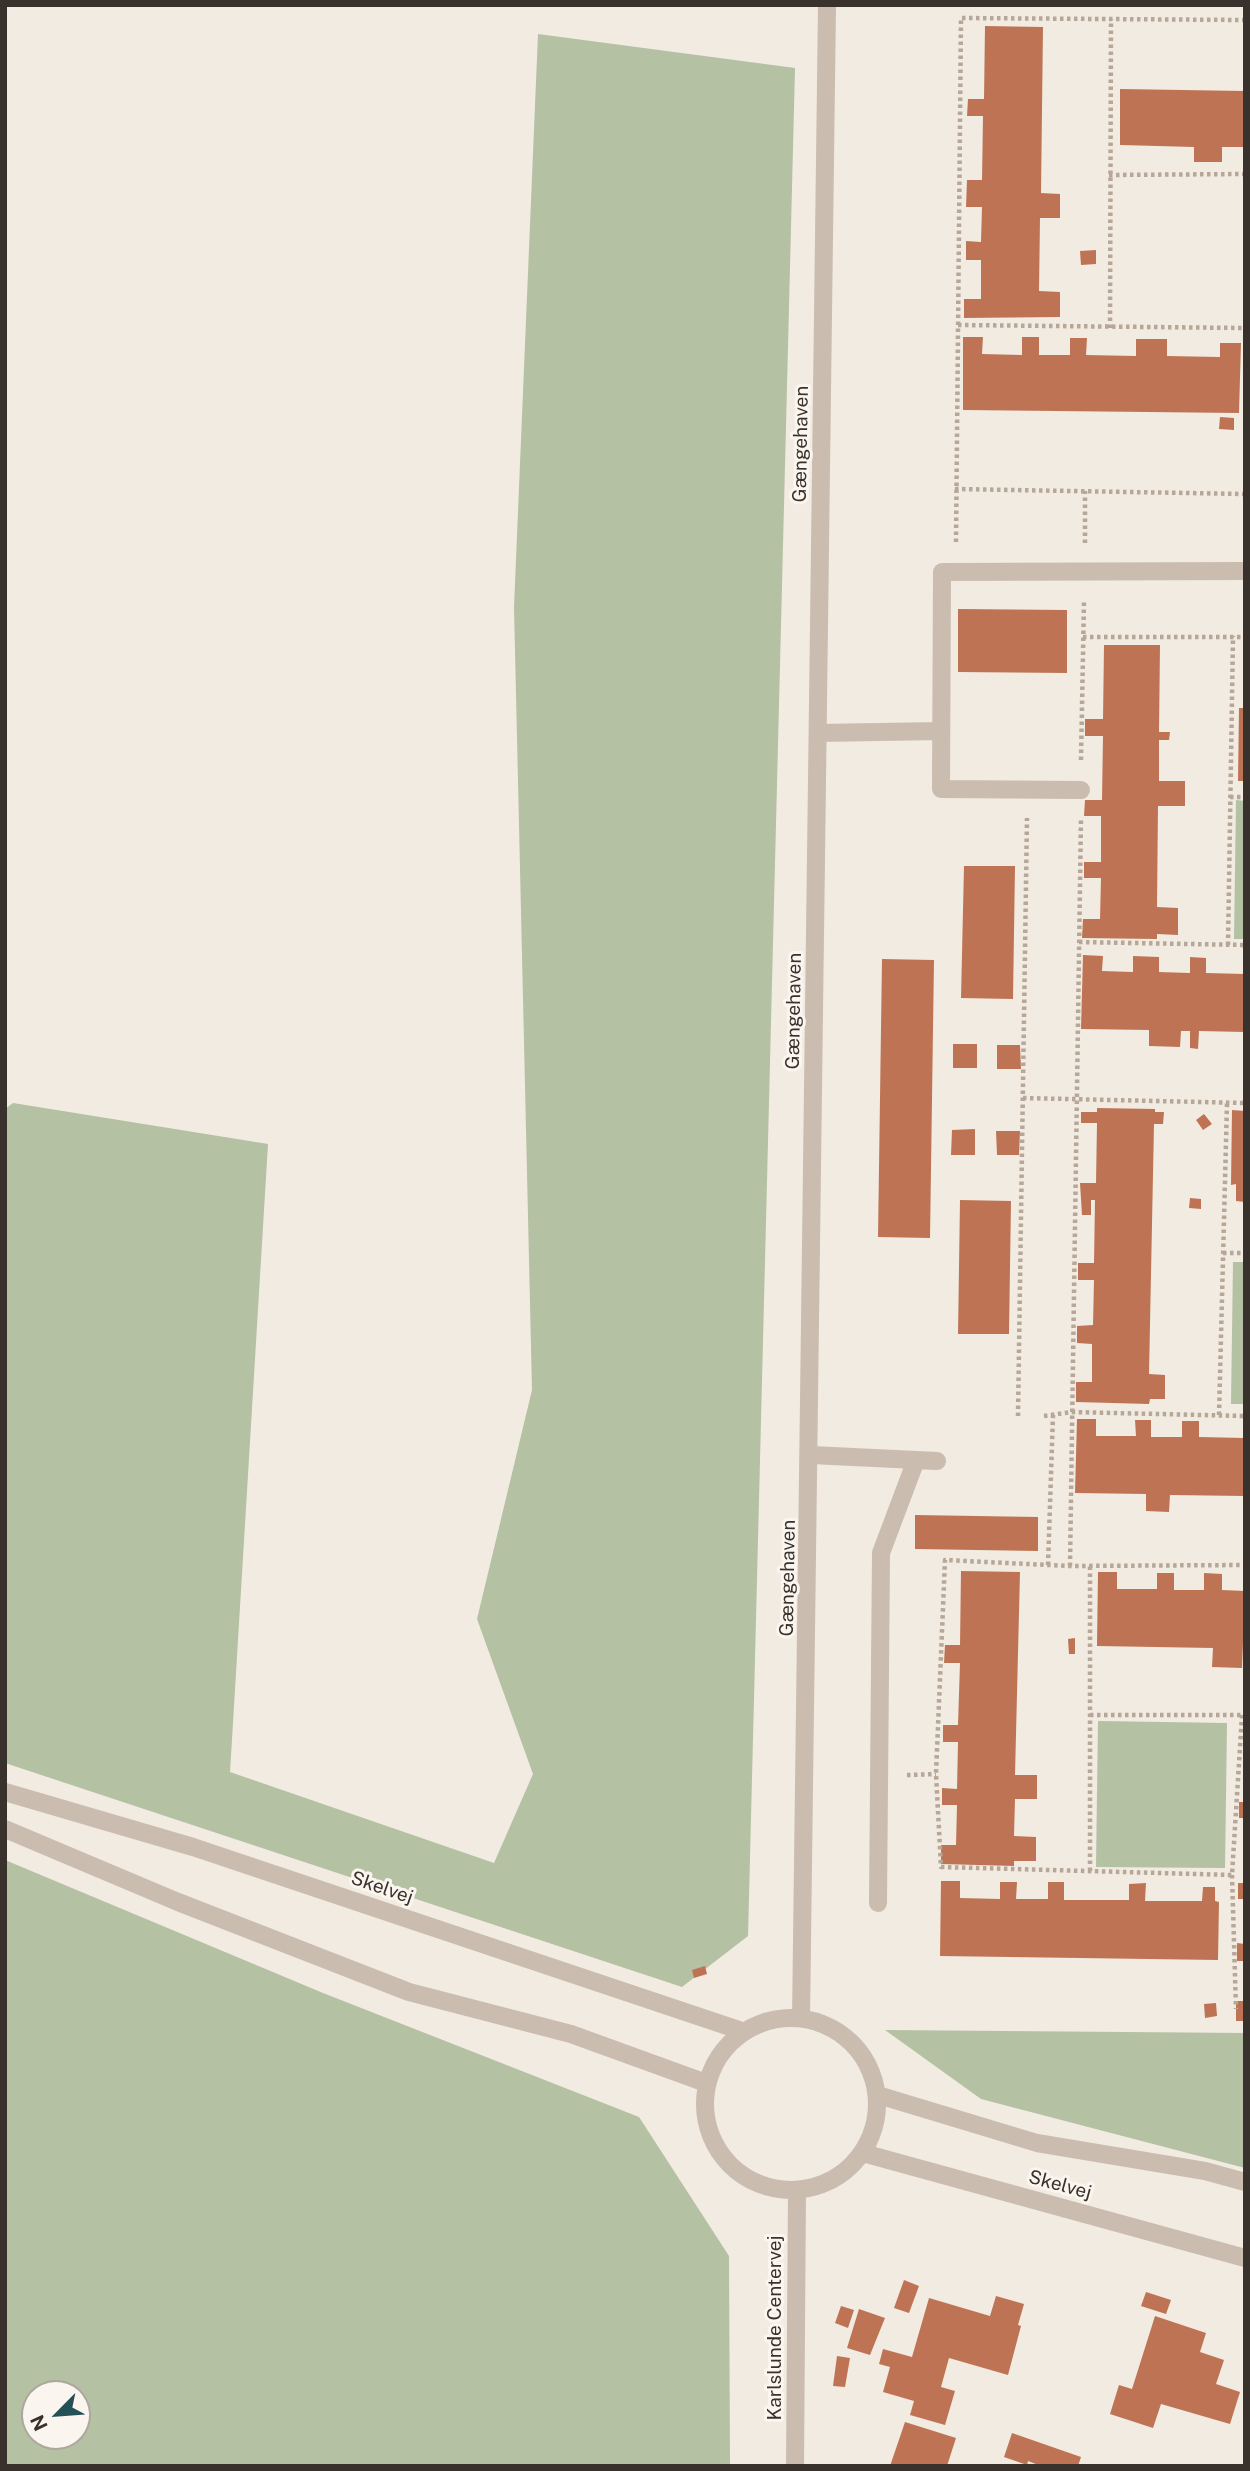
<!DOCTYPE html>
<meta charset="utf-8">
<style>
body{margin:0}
#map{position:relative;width:1250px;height:2471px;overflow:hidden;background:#f2ebe1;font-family:"Public Sans",sans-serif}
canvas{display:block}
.frame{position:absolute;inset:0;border:7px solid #39312c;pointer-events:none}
.north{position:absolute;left:21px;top:2380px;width:70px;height:70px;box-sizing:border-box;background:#faf5ee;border:2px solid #ada7a0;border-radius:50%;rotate:245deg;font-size:19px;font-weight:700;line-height:28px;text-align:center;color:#39312c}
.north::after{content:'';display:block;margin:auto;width:24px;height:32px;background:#245158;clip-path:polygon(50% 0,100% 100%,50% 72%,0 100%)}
</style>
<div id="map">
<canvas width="1250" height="2471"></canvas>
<div class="frame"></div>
<div class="north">N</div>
</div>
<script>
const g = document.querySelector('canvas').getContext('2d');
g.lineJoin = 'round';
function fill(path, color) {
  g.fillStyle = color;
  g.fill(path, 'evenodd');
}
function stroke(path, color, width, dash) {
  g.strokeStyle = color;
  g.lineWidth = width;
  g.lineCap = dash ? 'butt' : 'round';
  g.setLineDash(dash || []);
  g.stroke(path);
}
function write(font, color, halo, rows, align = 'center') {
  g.font = font + ' "Public Sans",sans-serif';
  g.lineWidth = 6;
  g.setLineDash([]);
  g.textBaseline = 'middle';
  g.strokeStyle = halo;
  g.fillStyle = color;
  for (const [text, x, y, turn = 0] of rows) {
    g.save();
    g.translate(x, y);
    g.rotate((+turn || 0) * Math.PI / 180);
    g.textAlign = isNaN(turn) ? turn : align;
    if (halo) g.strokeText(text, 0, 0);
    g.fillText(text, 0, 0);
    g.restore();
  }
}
fill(new Path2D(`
 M 538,34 L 795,68 L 748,1936 L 682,1987 L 5,1763 L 5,1109 L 13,1103 L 268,1144 L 230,1772 L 494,1863 L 533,1774 L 477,1619 L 532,1390 L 514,607 Z
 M 1236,800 L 1245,801 L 1245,939 L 1234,939 Z
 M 1233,1262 L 1245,1262 L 1245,1404 L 1231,1404 Z
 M 1098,1721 L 1227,1723 L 1225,1868 L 1096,1867 Z
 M 5,1860 L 323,1993 L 639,2117 L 729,2256 L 730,2466 L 5,2466 ZM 77,2394 L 77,2436 L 35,2436 L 35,2394 Z
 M 885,2030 L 1245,2033 L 1245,2168 L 981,2099 Z`), '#b4c1a2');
fill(new Path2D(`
 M 985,26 L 1043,27 L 1041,193 L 1060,194 L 1060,218 L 1040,218 L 1039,291 L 1060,292 L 1060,317 L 964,318 L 964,299 L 981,299 L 981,260 L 966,260 L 966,241 L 981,242 L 982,207 L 966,207 L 967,180 L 982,180 L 983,116 L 967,116 L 968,99 L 984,99 Z
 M 1120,89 L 1245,91 L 1245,147 L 1222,147 L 1222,162 L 1194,162 L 1194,147 L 1120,145 Z
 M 1096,250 L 1096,264 L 1081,265 L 1080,251 Z
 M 963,337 L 983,337 L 982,354 L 1022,355 L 1022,337 L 1039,337 L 1039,355 L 1070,355 L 1070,338 L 1087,338 L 1086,355 L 1136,356 L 1136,339 L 1167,339 L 1167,356 L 1220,357 L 1220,343 L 1241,343 L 1239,413 L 963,410 Z
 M 1220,417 L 1234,418 L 1234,430 L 1219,429 Z
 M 958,609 L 1067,610 L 1067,673 L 958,672 Z
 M 1104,645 L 1160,645 L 1159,732 L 1170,732 L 1169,740 L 1159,740 L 1159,781 L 1185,781 L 1185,806 L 1158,806 L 1157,907 L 1178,908 L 1178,935 L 1157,934 L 1157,939 L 1082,938 L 1083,919 L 1100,919 L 1101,878 L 1084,878 L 1084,862 L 1101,862 L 1101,816 L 1084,816 L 1085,800 L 1102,800 L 1103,736 L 1085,736 L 1085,719 L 1103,719 Z
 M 1239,708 L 1245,708 L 1245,781 L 1238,781 Z
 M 964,866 L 1015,866 L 1013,999 L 961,998 Z
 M 1083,955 L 1103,956 L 1102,971 L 1133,972 L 1133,956 L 1159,957 L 1159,972 L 1190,973 L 1190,957 L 1206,958 L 1206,973 L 1245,974 L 1245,1032 L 1199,1031 L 1198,1049 L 1190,1048 L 1190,1031 L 1181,1031 L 1180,1047 L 1149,1046 L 1149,1030 L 1081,1029 Z
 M 882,959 L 934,960 L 930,1238 L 878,1237 Z
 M 953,1044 L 977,1044 L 977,1068 L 953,1068 Z
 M 997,1045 L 1020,1045 L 1021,1069 L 997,1069 Z
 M 1097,1108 L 1155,1109 L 1155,1112 L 1164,1112 L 1163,1124 L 1154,1124 L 1149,1374 L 1165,1375 L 1165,1399 L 1150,1399 L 1149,1404 L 1076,1402 L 1076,1382 L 1092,1382 L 1092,1344 L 1077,1343 L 1077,1326 L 1093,1325 L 1094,1280 L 1078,1280 L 1078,1263 L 1094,1263 L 1095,1200 L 1091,1200 L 1091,1215 L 1082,1215 L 1080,1183 L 1096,1183 L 1097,1123 L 1081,1123 L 1081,1112 L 1097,1112 Z
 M 1232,1110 L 1245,1111 L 1245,1202 L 1236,1201 L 1236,1184 L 1231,1185 Z
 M 1204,1114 L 1212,1124 L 1203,1130 L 1196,1120 Z
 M 975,1129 L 975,1155 L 951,1155 L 952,1130 Z
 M 996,1131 L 1020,1131 L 1019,1155 L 997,1155 Z
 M 1190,1198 L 1201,1199 L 1201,1209 L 1189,1208 Z
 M 960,1200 L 1011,1201 L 1009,1334 L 958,1334 Z
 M 1077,1419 L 1096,1419 L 1096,1436 L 1136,1436 L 1135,1420 L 1151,1420 L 1151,1437 L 1182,1437 L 1182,1421 L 1199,1421 L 1199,1437 L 1245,1438 L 1245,1496 L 1170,1495 L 1169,1512 L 1146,1511 L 1146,1494 L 1075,1493 Z
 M 915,1515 L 1038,1517 L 1038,1551 L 915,1549 Z
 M 961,1571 L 1020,1572 L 1015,1775 L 1037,1775 L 1037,1799 L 1015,1799 L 1014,1836 L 1036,1837 L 1036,1861 L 1014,1861 L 1014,1866 L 941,1864 L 941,1845 L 956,1845 L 957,1805 L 942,1805 L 942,1788 L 957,1789 L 958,1742 L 943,1742 L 943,1725 L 958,1725 L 960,1663 L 944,1663 L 945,1645 L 960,1645 Z
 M 1098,1572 L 1117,1572 L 1117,1589 L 1157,1589 L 1157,1573 L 1174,1573 L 1174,1590 L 1204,1590 L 1204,1573 L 1222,1574 L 1222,1590 L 1245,1591 L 1242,1668 L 1212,1667 L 1213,1648 L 1097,1646 Z
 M 1075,1638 L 1075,1654 L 1069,1654 L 1068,1639 Z
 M 1239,1802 L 1245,1802 L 1245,1818 L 1239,1818 Z
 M 941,1881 L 960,1881 L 960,1898 L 1000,1899 L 1000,1882 L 1017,1882 L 1016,1899 L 1048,1899 L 1048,1882 L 1064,1882 L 1064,1900 L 1129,1900 L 1129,1884 L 1146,1883 L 1145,1901 L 1202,1901 L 1203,1887 L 1215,1887 L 1215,1901 L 1219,1902 L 1218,1960 L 940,1956 Z
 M 1238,1883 L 1245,1883 L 1245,1899 L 1238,1899 Z
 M 1237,1943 L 1245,1944 L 1245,1961 L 1237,1961 Z
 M 705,1966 L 707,1974 L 694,1978 L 692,1970 Z
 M 1236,2001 L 1245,2001 L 1245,2021 L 1236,2021 Z
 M 1216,2003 L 1217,2016 L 1205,2018 L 1204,2004 Z
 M 904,2280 L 919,2286 L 909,2313 L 894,2308 Z
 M 1146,2292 L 1171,2300 L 1166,2314 L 1141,2306 Z
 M 996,2296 L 1024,2304 L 1018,2325 L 1021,2326 L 1008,2375 L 949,2358 L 941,2387 L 955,2391 L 945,2425 L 910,2415 L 914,2401 L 883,2392 L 890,2367 L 879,2364 L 883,2349 L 912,2357 L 929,2298 L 990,2316 Z
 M 841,2306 L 854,2310 L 848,2328 L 835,2323 Z
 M 859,2309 L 885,2318 L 870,2355 L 847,2348 Z
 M 1155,2316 L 1206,2333 L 1200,2352 L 1224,2360 L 1216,2384 L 1240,2392 L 1230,2424 L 1161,2404 L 1153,2428 L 1110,2414 L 1119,2385 L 1132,2389 Z
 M 837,2356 L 850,2358 L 845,2387 L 833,2386 Z
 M 905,2422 L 956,2438 L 947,2466 L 890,2466 Z
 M 1012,2433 L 1081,2457 L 1078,2466 L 1041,2466 L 1028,2461 L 1027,2465 L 1004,2457 Z`), '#be7454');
stroke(new Path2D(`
 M 1109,175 L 1245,174
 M 958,325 L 1245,328
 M 1110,328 L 1111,19
 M 955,489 L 1245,494
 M 956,542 L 961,18 L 1245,20
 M 1085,543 L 1085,491
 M 1083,637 L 1245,637
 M 1081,760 L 1084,601
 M 1230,797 L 1245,797
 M 1079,942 L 1245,945
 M 1228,945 L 1233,636
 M 1023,1098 L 1245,1103
 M 1223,1253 L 1245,1253
 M 1219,1415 L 1227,1103
 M 1018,1416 L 1027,818
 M 1044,1416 L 1071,1412 L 1245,1416
 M 1048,1565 L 1053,1415
 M 1070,1566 L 1081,818
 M 1090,1715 L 1243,1715
 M 1242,1715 L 1232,1875 L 941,1867 L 936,1774 L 945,1560 L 1070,1566 L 1245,1565
 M 907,1775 L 936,1774
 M 1090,1871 L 1090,1566
 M 1232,1875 L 1236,2009`), '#b6a798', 4.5, [3.5, 3.5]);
stroke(new Path2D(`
 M 818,733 L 941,731
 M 1081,790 L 941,789 L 942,572 L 1245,571
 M 811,1455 L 937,1461
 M 878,1903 L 881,1553 L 916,1460`), '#cabcae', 18);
stroke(new Path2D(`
 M 801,2017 L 827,5`), '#cabcae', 18);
stroke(new Path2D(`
 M 5,1792 L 193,1847 L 742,2031
 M 5,1829 L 178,1902 L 409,1992 L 571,2034 L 706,2083
 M705 2104a86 86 0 1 1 172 0a86 86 0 1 1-172 0Z
 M 878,2095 L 1037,2143 L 1205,2171 L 1245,2182
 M 863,2153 L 1245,2258
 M 795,2466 L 797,2191`), '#cabcae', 18);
write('19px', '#39312c', '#faf5ee', [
 ["Gængehaven",801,444,-89],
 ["Gængehaven",794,1011,-89],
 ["Gængehaven",788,1578,-89],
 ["Skelvej",382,1888,19],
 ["Skelvej",1060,2185,15],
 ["Karlslunde Centervej",775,2328,-90]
]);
</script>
